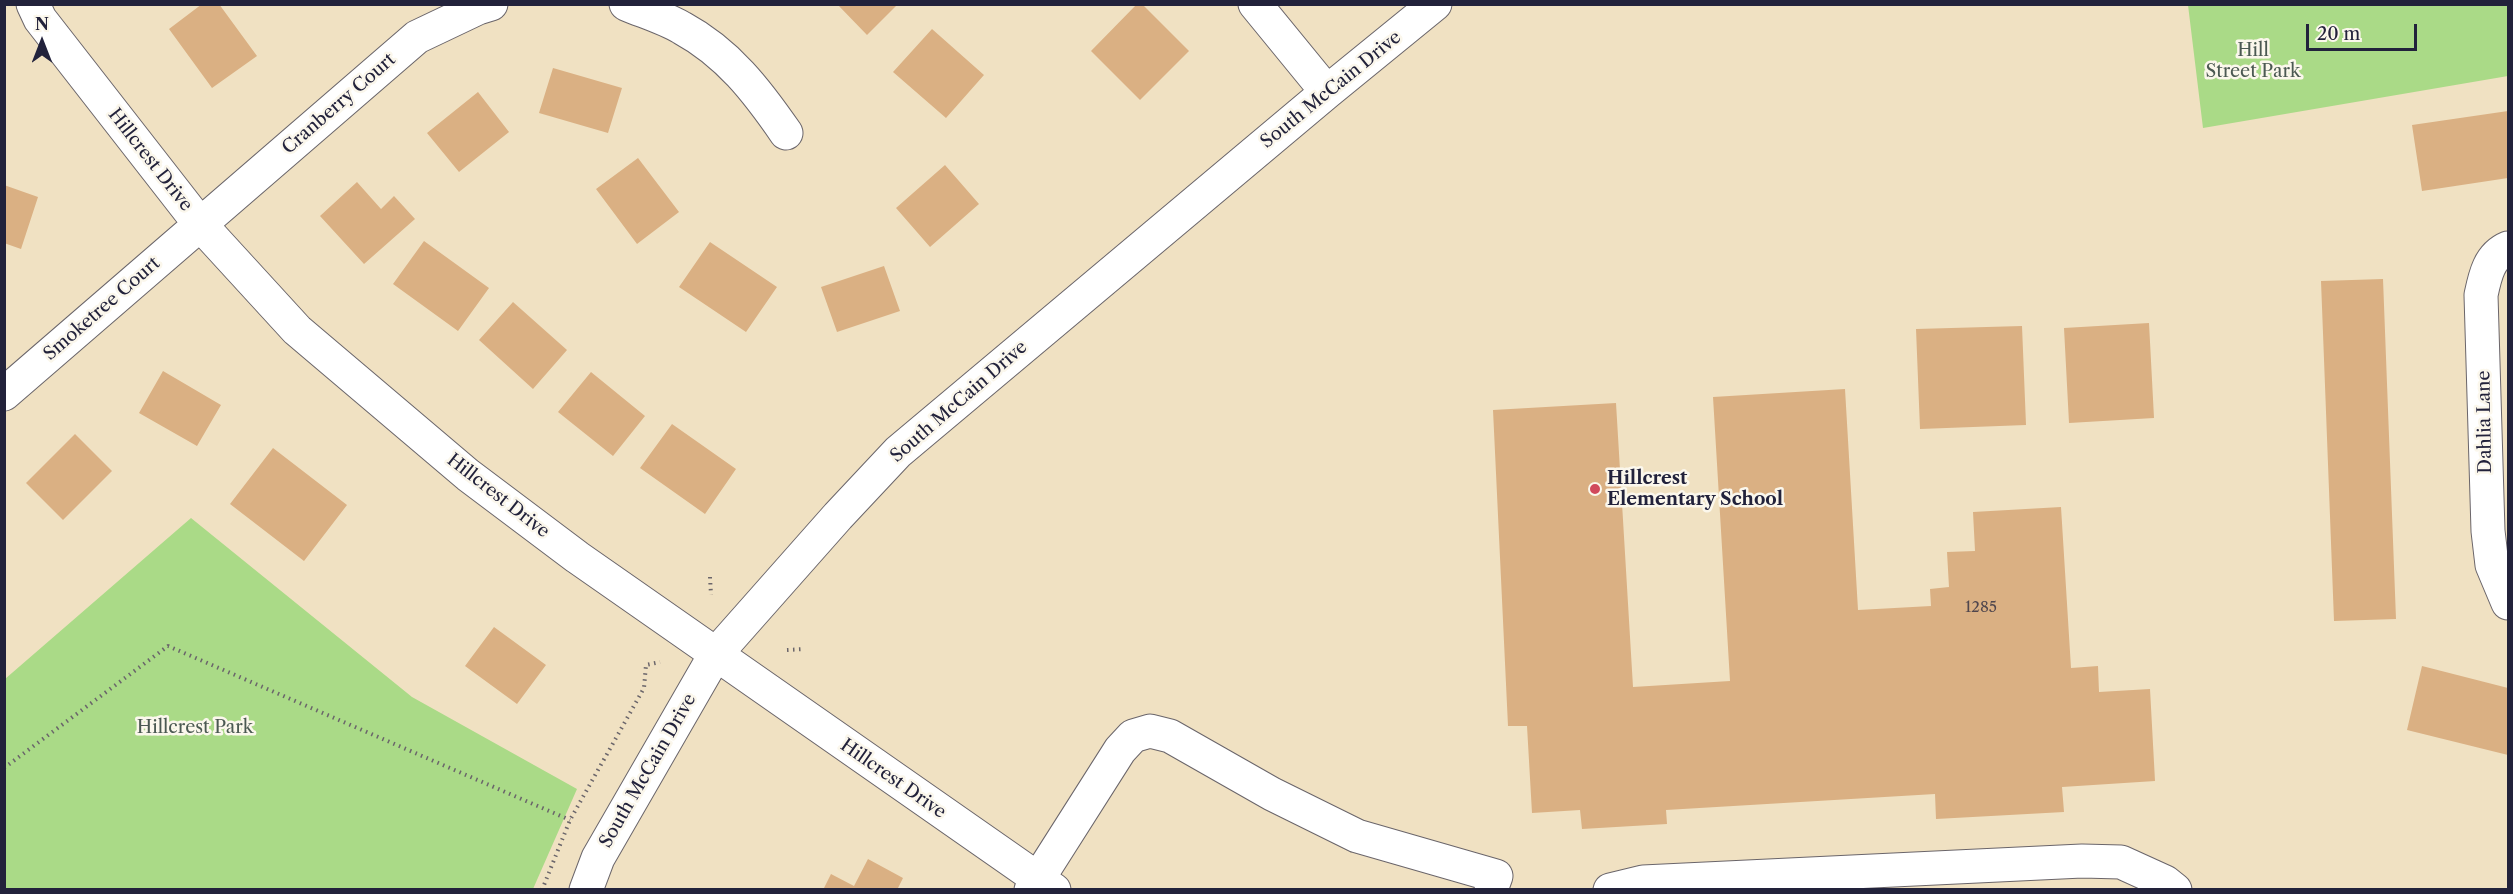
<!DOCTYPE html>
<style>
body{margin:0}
#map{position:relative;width:2513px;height:894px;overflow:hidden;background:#f0e1c2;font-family:"Libre Caslon Text",serif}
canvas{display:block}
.frame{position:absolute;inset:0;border:6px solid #22223b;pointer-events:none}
.north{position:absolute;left:12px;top:12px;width:60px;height:60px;-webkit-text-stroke:4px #fbf7ec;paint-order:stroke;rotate:0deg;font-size:16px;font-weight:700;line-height:24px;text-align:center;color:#22223b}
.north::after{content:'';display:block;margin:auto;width:21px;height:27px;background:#22223b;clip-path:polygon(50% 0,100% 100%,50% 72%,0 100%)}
.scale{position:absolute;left:2306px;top:24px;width:111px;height:27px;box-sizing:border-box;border:3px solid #22223b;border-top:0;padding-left:8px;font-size:18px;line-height:21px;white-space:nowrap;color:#22223b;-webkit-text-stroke:4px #fbf7ec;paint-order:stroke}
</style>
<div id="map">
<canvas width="2513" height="894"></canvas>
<div class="frame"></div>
<div class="north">N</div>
<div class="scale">20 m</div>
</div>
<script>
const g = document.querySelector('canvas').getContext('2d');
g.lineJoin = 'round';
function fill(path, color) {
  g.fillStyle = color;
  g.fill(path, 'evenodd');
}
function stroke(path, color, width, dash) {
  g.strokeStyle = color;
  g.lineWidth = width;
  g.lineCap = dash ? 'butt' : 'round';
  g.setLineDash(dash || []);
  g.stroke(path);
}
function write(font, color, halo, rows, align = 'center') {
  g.font = font + ' "Libre Caslon Text",serif';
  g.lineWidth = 5;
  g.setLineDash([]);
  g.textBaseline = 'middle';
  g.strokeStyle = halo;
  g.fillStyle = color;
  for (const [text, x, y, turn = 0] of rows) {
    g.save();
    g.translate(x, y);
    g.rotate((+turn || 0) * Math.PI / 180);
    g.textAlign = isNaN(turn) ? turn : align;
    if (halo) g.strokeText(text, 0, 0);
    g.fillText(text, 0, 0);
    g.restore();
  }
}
fill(new Path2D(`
 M 2188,5 L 2508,5 L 2508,76 L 2203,128 Z
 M 191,518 L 412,697 L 577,789 L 533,889 L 5,889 L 5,679 Z`), '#aada87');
fill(new Path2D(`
 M 202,4 L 219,4 L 257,56 L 212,88 L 169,29 Z
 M 837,4 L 898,4 L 867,35 Z
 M 1137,4 L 1142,4 L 1189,51 L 1140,100 L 1091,51 Z
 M 932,29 L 984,75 L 946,118 L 893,72 Z
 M 553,68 L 622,88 L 608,133 L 539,113 Z
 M 478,92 L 509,132 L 459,172 L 427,133 Z
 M 2508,111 L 2508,178 L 2422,191 L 2412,125 Z
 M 638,158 L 679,212 L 637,244 L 596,189 Z
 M 945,165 L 979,204 L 930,247 L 896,208 Z
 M 357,182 L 381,209 L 394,196 L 415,219 L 364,264 L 320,216 Z
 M 4,185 L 38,197 L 21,249 L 4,243 Z
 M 424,241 L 489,288 L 458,331 L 393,284 Z
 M 710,242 L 777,287 L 746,332 L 679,287 Z
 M 884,266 L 900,311 L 837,332 L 821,287 Z
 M 2383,279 L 2396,619 L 2334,621 L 2321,281 Z
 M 513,302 L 567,350 L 533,389 L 479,340 Z
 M 2149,323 L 2154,418 L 2069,423 L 2064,328 Z
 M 2022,326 L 2026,425 L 1920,429 L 1916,329 Z
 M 163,371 L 221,405 L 197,446 L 139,413 Z
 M 591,372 L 645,416 L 613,456 L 558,412 Z
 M 1845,389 L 1858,610 L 1931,606 L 1930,589 L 1949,587 L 1947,552 L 1975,551 L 1973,512 L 2061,507 L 2071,668 L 2098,666 L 2099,692 L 2150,689 L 2155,781 L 2062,787 L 2064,812 L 1936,819 L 1935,794 L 1666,810 L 1667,824 L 1582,829 L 1580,810 L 1532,813 L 1527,726 L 1508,726 L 1493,410 L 1616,403 L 1633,687 L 1730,681 L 1713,397 Z
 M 672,424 L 736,469 L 705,514 L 640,468 Z
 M 75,434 L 112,471 L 63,520 L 26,483 Z
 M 273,448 L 347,505 L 304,561 L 230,504 Z
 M 494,627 L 546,665 L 517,704 L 465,666 Z
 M 2422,666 L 2508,688 L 2508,755 L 2407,730 Z
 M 868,859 L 903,878 L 897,890 L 823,890 L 831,874 L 854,886 Z`), '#dab083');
const minor = new Path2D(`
 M 33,4 L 40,19 L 199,223 L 297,330 L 468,475 L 577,557 L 1054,890
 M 626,4 C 645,12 665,18 682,28 C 728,53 757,91 786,133
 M 1255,4 L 1327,92
 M 2508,248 C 2489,256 2485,276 2481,295 L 2488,531 L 2492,565 L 2508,603
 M 4,394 L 417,37 L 478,8 L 491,4
 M 586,890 L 598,858 L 715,655 L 838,516 L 898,452 L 1327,92 L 1435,4
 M 1031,890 L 1120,750 L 1133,736 L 1150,731 L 1170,736 L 1272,794 L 1357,836 L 1496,876 L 1491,890
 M 1610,890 L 1643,882 L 2082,861 L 2121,862 L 2165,882 L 2175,890`);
stroke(minor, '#6a656a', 35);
stroke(new Path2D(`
 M 710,577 L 711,595
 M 787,650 L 805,649
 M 4,768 L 168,646 L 570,820
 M 542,890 L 570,820 L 644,688 L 646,665 L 660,662`), '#6a656a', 4, [1.5, 4.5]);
stroke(minor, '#fff', 33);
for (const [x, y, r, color] of [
 [1595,489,6,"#d1495b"]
]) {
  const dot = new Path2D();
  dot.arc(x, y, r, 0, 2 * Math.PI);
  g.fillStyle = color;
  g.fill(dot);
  stroke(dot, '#fbf7ec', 2);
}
write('15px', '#50464d', null, [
 ["1285",1981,608]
]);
write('18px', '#4b5952', '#fbf7ec', [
 ["Hill",2253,51],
 ["Street Park",2253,72],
 ["Hillcrest Park",195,728]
]);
write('18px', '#22223b', '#fbf7ec', [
 ["South McCain Drive",1331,90,-39],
 ["Cranberry Court",339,104,-41],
 ["Hillcrest Drive",150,160,52],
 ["Smoketree Court",102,309,-41],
 ["South McCain Drive",959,402,-41],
 ["Dahlia Lane",2485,422,-91],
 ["Hillcrest Drive",498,496,38],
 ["South McCain Drive",648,771,-60],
 ["Hillcrest Drive",893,779,35]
]);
write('bold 18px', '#22223b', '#fbf7ec', [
 ["Hillcrest",1607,479],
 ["Elementary School",1607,500]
], 'left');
</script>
